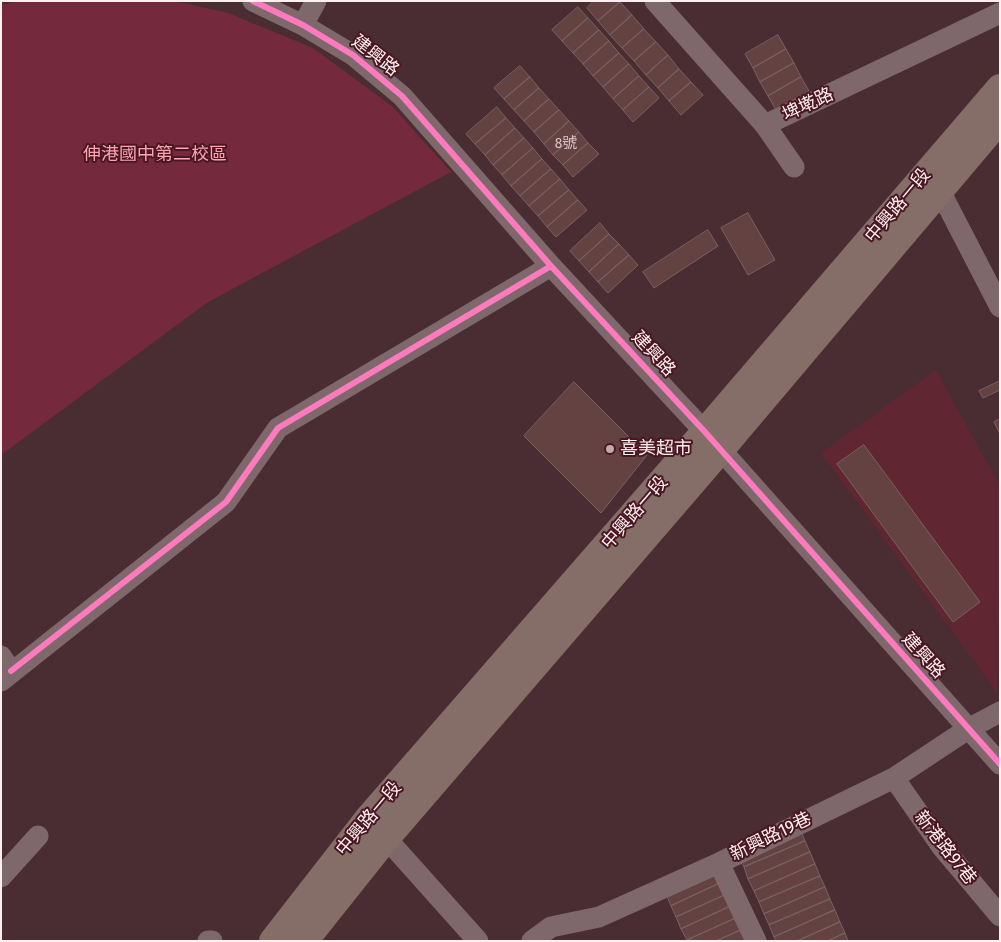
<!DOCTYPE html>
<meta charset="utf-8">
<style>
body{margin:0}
#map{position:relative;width:1001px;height:942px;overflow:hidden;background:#492d32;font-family:"Fira Sans Condensed",sans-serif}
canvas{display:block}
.frame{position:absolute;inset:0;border:2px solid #feeff1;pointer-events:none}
</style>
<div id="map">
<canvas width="1001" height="942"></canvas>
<div class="frame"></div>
</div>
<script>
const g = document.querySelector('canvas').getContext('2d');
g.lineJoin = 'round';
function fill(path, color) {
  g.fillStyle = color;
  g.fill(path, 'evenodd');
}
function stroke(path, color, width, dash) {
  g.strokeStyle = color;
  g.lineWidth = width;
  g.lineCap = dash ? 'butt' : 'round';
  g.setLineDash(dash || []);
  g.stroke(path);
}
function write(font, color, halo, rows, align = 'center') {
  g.font = font + ' "Fira Sans Condensed","Noto Sans TC",sans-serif';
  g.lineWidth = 4;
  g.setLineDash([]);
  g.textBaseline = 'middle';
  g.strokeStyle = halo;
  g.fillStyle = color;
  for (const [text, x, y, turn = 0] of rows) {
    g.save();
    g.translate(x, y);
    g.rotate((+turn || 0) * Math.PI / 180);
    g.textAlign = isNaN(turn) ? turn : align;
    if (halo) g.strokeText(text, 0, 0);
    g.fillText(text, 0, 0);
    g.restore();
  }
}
fill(new Path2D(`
 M 936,370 L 1000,486 L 998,694 L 821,453 Z`), '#602733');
fill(new Path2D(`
 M 20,1 L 175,1 L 228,13 L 313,48 L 393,107 L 451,172 L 208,302 L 1,455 L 1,5 Z`), '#742a3c');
const building = new Path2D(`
 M 594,1 L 619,1 L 620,2 L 598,21 L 587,8 Z
 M 620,2 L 632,15 L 610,35 L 598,21 Z
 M 578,7 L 588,18 L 562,41 L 552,30 Z
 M 632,15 L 644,29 L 622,48 L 610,35 Z
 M 588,18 L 599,30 L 573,53 L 562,41 Z
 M 644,29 L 656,42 L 634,61 L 622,48 Z
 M 599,30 L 609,41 L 583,64 L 573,53 Z
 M 778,35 L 786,49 L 753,68 L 745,54 Z
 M 609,41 L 619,53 L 593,76 L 583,64 Z
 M 656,42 L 668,55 L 646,75 L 634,61 Z
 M 786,49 L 794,63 L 760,82 L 753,68 Z
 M 619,53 L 629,64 L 603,87 L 593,76 Z
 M 668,55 L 679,69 L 658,88 L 646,75 Z
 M 794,63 L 801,77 L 768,96 L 760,82 Z
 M 629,64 L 639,76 L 613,99 L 603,87 Z
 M 520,66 L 530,77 L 504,99 L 494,88 Z
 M 679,69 L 691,82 L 669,101 L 658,88 Z
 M 639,76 L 649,87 L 623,110 L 613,99 Z
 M 530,77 L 539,88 L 514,110 L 504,99 Z
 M 801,77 L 809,91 L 776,110 L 768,96 Z
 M 691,82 L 703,95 L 681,115 L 669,101 Z
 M 649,87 L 659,98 L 633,122 L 623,110 Z
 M 539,88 L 549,99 L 524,121 L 514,110 Z
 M 549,99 L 559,110 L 534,132 L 524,121 Z
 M 497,107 L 506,118 L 475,144 L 466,134 Z
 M 559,110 L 569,121 L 544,144 L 534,132 Z
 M 506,118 L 515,128 L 485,155 L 475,144 Z
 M 569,121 L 579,132 L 553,155 L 544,144 Z
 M 515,128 L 524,138 L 493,165 L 485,155 Z
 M 579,132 L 588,143 L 563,165 L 553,155 Z
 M 524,138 L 533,148 L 502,175 L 493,165 Z
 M 588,143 L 599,154 L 573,177 L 563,165 Z
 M 533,148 L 542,159 L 511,186 L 502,175 Z
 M 542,159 L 551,169 L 520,196 L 511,186 Z
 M 551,169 L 560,179 L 529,206 L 520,196 Z
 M 560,179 L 569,190 L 538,216 L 529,206 Z
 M 569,190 L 578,200 L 547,227 L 538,216 Z
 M 578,200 L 587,210 L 556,237 L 547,227 Z
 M 748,213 L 775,260 L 748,275 L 721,228 Z
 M 600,223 L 609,234 L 579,261 L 570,251 Z
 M 708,230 L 718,246 L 654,288 L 643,272 Z
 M 609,234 L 619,244 L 589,272 L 579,261 Z
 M 619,244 L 629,255 L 598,282 L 589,272 Z
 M 629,255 L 638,265 L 608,293 L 598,282 Z
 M 1000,381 L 1000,390 L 983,398 L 979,391 Z
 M 574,382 L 647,455 L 601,513 L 524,436 Z
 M 1000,419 L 1000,434 L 994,422 Z
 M 864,445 L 980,602 L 953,622 L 837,464 Z
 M 800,829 L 805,841 L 744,867 L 738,856 Z
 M 805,841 L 810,852 L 748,879 L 744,867 Z
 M 810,852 L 815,864 L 754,891 L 748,879 Z
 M 815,864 L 820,876 L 759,902 L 754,891 Z
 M 715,872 L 720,883 L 671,906 L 666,894 Z
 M 820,876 L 825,887 L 764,914 L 759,902 Z
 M 720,883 L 725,895 L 676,917 L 671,906 Z
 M 825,887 L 830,899 L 769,925 L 764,914 Z
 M 725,895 L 731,906 L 681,929 L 676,917 Z
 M 830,899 L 835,910 L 774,937 L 769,925 Z
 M 731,906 L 736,918 L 687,940 L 681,929 Z
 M 835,910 L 840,922 L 797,941 L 776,941 L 774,937 Z
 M 736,918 L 741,930 L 716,941 L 687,940 Z
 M 840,922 L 845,933 L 828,941 L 797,941 Z
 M 741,930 L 746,941 L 716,941 Z
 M 845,933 L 848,941 L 828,941 Z`);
fill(building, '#644242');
stroke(building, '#796161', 1);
stroke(new Path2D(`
 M 253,1 L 303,25 L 353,55 L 402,96 L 551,266 L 705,432 L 1000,764
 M 655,1 L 765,125 L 1000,13
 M 303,25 L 316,1
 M 765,125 L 794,167
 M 931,180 L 939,189 L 1000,307
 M 1,656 L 11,671
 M 1,681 L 226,502 L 278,428 L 551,266
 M 894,778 L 942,847 L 1000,916
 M 377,828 L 478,941
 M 719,863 L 756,941
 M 1,877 L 38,836
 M 208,941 L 212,941
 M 532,941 L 551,927 L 599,917 L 719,863 L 894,778 L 968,729 L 1000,712`), '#7f686c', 21);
stroke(new Path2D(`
 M 273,941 L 368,819 L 705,432 L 1000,88
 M 304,941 L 386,838 L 720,450 L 1000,119`), '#856e67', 28);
stroke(new Path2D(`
 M 253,1 L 303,25 L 353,55 L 402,96 L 551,266 L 705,432 L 1000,764
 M 11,671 L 226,502 L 278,428 L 551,266`), '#fd7abc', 6);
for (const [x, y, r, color] of [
 [610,449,5,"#bfabae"]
]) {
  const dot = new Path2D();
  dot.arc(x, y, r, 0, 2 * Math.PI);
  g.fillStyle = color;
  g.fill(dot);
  stroke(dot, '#4a1622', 2);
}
write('15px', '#d8c4c5', null, [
 ["8號",566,144]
]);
write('18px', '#feeff1', '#4a1622', [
 ["建興路",375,56,38],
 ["埤墘路",808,105,-25],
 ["中興路一段",898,206,-50],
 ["建興路",653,354,47],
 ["中興路一段",635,513,-49],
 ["建興路",923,656,48],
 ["中興路一段",369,819,-50],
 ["新興路19巷",771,837,-26],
 ["新港路97巷",945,848,52]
]);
write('18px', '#fba3b1', '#4a1622', [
 ["伸港國中第二校區",155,155]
]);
write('18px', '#feeff1', '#4a1622', [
 ["喜美超市",620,449]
], 'left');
</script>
